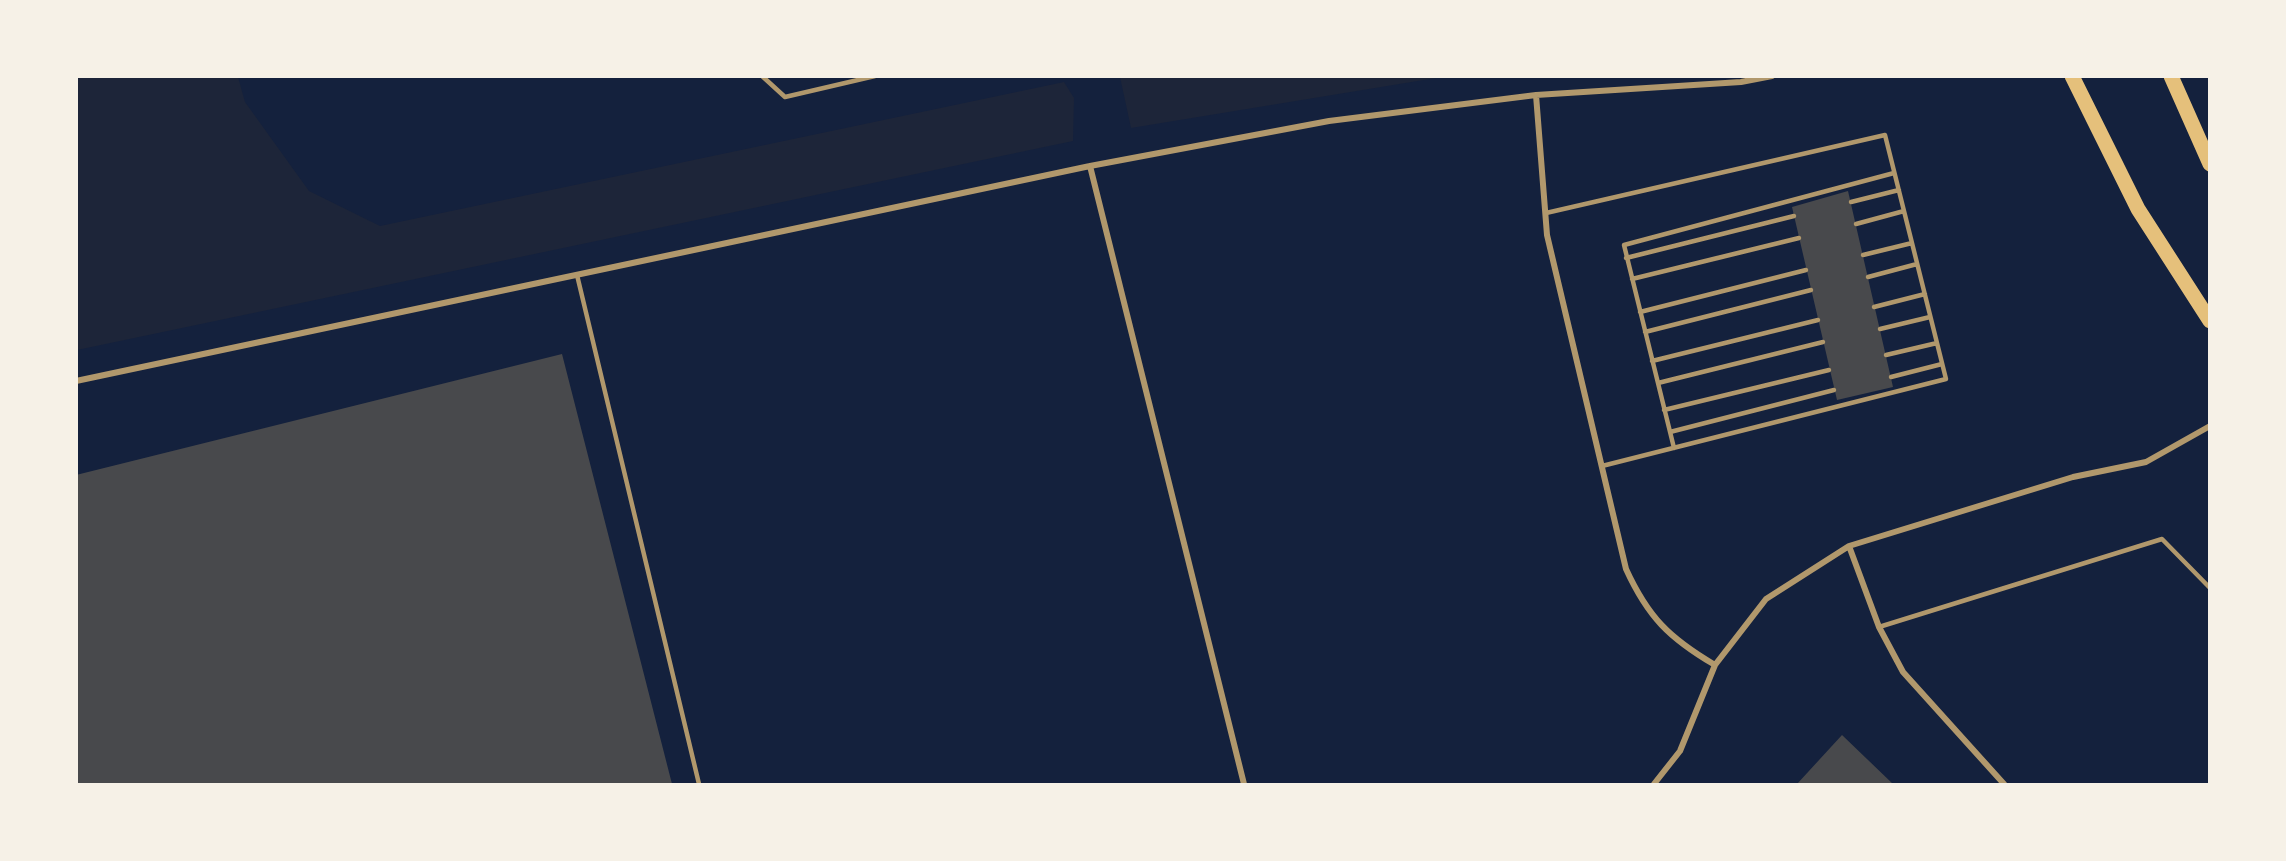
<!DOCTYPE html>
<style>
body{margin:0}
#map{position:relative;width:2286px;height:861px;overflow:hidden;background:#14213d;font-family:"Fira Sans",sans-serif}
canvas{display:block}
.frame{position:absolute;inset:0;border:78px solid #f6f1e7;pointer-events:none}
</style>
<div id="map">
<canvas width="2286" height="861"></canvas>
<div class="frame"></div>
</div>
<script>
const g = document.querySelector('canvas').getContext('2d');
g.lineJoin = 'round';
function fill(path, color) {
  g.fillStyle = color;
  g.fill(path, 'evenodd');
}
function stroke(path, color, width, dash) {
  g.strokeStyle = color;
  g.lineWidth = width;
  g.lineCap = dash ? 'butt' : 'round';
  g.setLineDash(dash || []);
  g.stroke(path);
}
fill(new Path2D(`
 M 77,76 L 238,77 L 245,102 L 309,191 L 380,226 L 1064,82 L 1074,98 L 1073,141 L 77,350 Z
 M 1120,77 L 1120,76 L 1442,77 L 1131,128 Z`), '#1d2539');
fill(new Path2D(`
 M 1848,191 L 1893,387 L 1837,400 L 1792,207 Z
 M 562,354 L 672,784 L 76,784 L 76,475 Z
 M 1842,735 L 1893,784 L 1797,784 Z`), '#48494c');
stroke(new Path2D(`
 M 762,76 L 785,97 L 875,76
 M 1851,202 L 1899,190
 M 1546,213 L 1885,135 L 1946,379 L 1602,466
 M 1856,224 L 1904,211
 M 1863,255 L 1912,243
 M 1626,258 L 1794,216
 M 577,275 L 699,784
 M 1868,277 L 1917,264
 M 1632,279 L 1799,238
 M 1874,307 L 1925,294
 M 1640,312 L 1806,270
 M 1880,329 L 1930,317
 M 1645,332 L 1811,290
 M 1886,355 L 1937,343
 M 1652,361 L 1818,320
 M 1891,377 L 1942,364
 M 1658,383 L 1823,342
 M 1664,410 L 1829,370
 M 1670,432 L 1834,390
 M 1674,448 L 1624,245 L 1894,173
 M 1879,627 L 2162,539 L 2210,588`), '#b1986c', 4.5);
stroke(new Path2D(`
 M 1536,95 L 1547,235 L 1626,569 C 1648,617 1669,638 1715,665
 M 1090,166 L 1244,784
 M 76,381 L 1090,166 L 1329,121 L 1536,95 L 1741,82 L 1772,76
 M 1849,546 L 1879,627 L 1903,672 L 2004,784
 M 1654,784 L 1680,751 L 1715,665 L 1766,599 L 1849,546 L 2073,477 L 2146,462 L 2210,426`), '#b1986c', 6);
stroke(new Path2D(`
 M 2072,76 L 2138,209 L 2210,321
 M 2171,76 L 2210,164`), '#e5c07b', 15);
</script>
